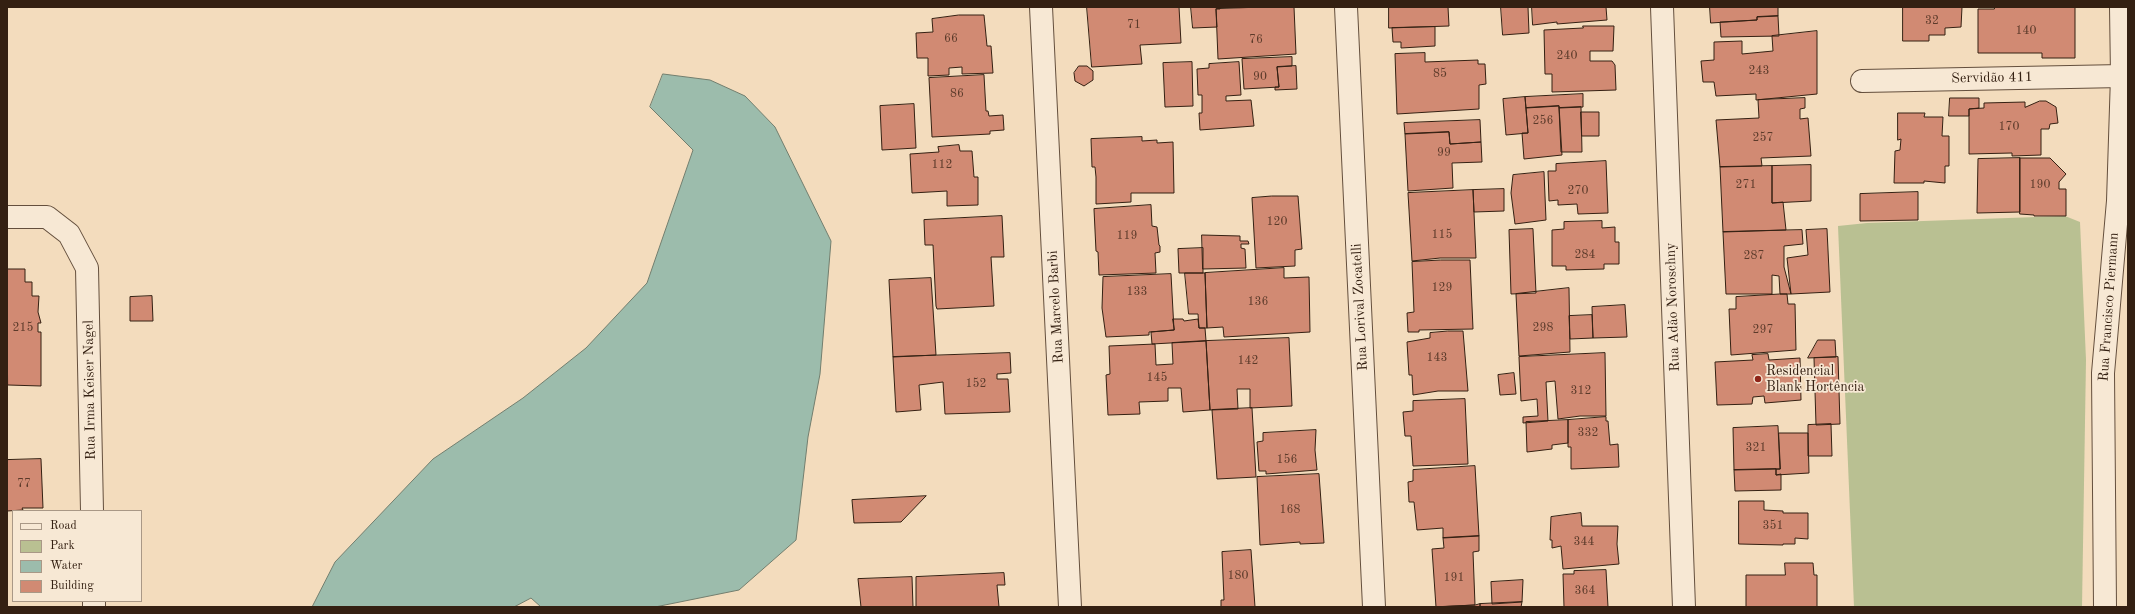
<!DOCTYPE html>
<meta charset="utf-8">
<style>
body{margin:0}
#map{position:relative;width:2135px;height:614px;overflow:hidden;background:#f3dcbd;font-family:"Old Standard TT",serif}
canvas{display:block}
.frame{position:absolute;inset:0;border:8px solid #342012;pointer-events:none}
.legend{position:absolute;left:12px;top:510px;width:130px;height:92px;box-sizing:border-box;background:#f7e8d4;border:1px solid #a99886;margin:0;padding:5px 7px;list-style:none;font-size:12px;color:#342012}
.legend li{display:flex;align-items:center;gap:8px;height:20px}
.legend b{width:20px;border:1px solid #a99886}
</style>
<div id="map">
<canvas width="2135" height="614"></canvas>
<div class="frame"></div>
<ul class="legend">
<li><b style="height:5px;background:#f7e8d4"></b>Road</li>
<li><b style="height:11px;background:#b9c092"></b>Park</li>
<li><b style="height:11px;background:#9cbcac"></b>Water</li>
<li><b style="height:11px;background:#d18a73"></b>Building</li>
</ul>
</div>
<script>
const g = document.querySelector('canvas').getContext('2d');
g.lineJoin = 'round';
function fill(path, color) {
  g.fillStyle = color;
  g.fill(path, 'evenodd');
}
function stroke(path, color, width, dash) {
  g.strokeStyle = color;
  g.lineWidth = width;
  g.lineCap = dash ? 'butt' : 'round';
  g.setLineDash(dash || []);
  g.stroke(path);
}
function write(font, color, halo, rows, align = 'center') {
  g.font = font + ' "Old Standard TT",serif';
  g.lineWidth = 3.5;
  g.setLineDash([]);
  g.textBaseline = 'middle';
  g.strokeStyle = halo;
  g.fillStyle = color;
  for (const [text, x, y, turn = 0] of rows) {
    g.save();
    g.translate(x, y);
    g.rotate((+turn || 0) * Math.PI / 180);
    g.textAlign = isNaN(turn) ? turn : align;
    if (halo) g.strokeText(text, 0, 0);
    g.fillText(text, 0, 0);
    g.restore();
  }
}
fill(new Path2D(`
 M 2065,216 L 2080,222 L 2086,360 L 2082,607 L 1854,607 L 1838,226 L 1867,223 Z`), '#b9c092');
const water = new Path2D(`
 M 663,74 L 710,80 L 745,96 L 775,127 L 831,241 L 820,374 L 808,437 L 796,540 L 739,590 L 655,607 L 541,607 L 531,598 L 514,607 L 312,607 L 335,562 L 433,459 L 523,398 L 586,348 L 647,283 L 693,150 L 650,107 Z`);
fill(water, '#9cbcac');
stroke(water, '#727e6e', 1);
const building = new Path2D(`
 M 1087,7 L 1179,7 L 1181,43 L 1140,45 L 1142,64 L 1092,67 Z
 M 1191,7 L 1220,7 L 1220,9 L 1216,9 L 1217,27 L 1193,28 Z
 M 1263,7 L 1294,7 L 1296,54 L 1218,59 L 1216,9 Z
 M 1389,7 L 1448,7 L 1449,26 L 1389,28 Z
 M 1501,7 L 1528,7 L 1529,33 L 1503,35 Z
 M 1532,7 L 1606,7 L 1607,20 L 1557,24 L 1557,22 L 1533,25 Z
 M 1710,7 L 1778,7 L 1778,16 L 1757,17 L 1757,20 L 1711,23 Z
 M 1903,7 L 1962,7 L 1961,27 L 1945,28 L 1945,35 L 1929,35 L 1929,41 L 1903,41 Z
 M 1995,7 L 2075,7 L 2075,58 L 2042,58 L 2042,53 L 1978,53 L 1978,9 L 1994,9 Z
 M 959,15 L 984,15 L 987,46 L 991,46 L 993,73 L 962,74 L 962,67 L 949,68 L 949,75 L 928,76 L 928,58 L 917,58 L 916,33 L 933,32 L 932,19 Z
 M 1778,16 L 1779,36 L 1721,37 L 1720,22 L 1757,20 L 1757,17 Z
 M 1583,26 L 1614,26 L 1613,51 L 1590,51 L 1590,61 L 1612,61 L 1615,65 L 1616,90 L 1552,92 L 1552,74 L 1545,74 L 1544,30 L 1583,28 Z
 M 1435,27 L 1435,46 L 1401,48 L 1401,42 L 1393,42 L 1392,28 Z
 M 1817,31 L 1817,94 L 1756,100 L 1756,94 L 1716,96 L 1714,82 L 1703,82 L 1701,61 L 1714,60 L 1714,42 L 1742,41 L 1742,54 L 1773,51 L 1772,36 Z
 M 1425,53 L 1425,62 L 1478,60 L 1478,64 L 1485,64 L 1486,84 L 1479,85 L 1479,109 L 1397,114 L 1395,54 Z
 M 1292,57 L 1292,66 L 1277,67 L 1279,87 L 1244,89 L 1242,59 Z
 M 1192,62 L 1193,106 L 1165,107 L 1163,63 Z
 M 1239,62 L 1241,95 L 1226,96 L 1226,101 L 1251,100 L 1254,126 L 1200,130 L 1199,113 L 1202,113 L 1202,95 L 1198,95 L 1197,69 L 1209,68 L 1209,64 Z
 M 1079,66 L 1087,66 L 1093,71 L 1093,80 L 1084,86 L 1075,81 L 1074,73 Z
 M 1296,66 L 1297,89 L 1275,90 L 1275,87 L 1279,87 L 1277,67 Z
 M 984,75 L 986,111 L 988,111 L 989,116 L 1003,115 L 1004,130 L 990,131 L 990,134 L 932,137 L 929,78 Z
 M 1583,94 L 1583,107 L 1559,108 L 1559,106 L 1526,108 L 1525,97 Z
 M 1525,97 L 1528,133 L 1506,135 L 1503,99 Z
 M 1805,98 L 1805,108 L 1800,109 L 1800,119 L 1808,118 L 1811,156 L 1761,158 L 1762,166 L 1720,167 L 1716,120 L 1759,118 L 1758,100 Z
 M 1950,98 L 1979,98 L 1979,108 L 1969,109 L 1969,116 L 1949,116 Z
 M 2040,101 L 2046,101 L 2056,107 L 2058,123 L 2050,124 L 2049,129 L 2041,129 L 2041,155 L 2012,156 L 2012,153 L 1969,154 L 1969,109 L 1984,108 L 1984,103 L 2025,102 L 2025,107 Z
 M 914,104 L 916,148 L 882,150 L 880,106 Z
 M 1559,106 L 1562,155 L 1524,159 L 1522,133 L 1528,133 L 1526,108 Z
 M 1581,107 L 1582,152 L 1561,152 L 1559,108 Z
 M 1581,112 L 1599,112 L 1599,136 L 1582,136 Z
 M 1898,113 L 1925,113 L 1924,117 L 1943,117 L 1942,136 L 1949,136 L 1949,166 L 1945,166 L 1945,183 L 1924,181 L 1924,183 L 1894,183 L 1895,151 L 1900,150 L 1901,139 L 1898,140 Z
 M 1480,120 L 1481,142 L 1450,144 L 1449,132 L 1405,134 L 1404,123 Z
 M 1449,132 L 1450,144 L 1481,142 L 1482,162 L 1452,163 L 1453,188 L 1408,191 L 1405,134 Z
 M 1142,137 L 1142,141 L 1157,140 L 1157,143 L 1173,142 L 1174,193 L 1131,193 L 1131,202 L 1096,204 L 1096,177 L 1095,167 L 1092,167 L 1091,139 Z
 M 959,145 L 960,151 L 972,151 L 974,177 L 978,177 L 978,205 L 947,206 L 947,191 L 912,193 L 910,154 L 939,152 L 938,147 Z
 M 2020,158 L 2050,158 L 2066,174 L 2059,182 L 2059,189 L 2066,189 L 2066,216 L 2034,216 L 2034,215 L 2020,214 Z
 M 2020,158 L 2020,212 L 1977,213 L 1978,159 Z
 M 1606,161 L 1608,213 L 1578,214 L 1577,204 L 1558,205 L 1558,200 L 1549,201 L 1548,171 L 1556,171 L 1556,164 Z
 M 1811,165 L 1811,201 L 1772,203 L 1772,166 Z
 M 1772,166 L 1772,203 L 1783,202 L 1786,230 L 1723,232 L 1720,167 Z
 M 1544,172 L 1546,220 L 1515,224 L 1511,193 L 1513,175 Z
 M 1504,189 L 1504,211 L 1474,212 L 1473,190 Z
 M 1473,190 L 1476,258 L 1440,258 L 1412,261 L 1408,193 Z
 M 1918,192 L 1918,220 L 1860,221 L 1860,194 Z
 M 1272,196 L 1298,196 L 1302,249 L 1295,250 L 1295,266 L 1256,268 L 1252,198 Z
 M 1151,205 L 1152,226 L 1157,227 L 1159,245 L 1160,246 L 1160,252 L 1155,253 L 1156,273 L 1099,275 L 1098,252 L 1096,251 L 1094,209 Z
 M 1002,216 L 1004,257 L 991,257 L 994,306 L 937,309 L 936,306 L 933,245 L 925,245 L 924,220 Z
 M 1602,221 L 1602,228 L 1615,227 L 1615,242 L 1619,242 L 1619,264 L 1604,264 L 1604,269 L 1566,270 L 1566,266 L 1552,266 L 1552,230 L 1564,229 L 1564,222 Z
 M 1533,229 L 1536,293 L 1511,294 L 1509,230 Z
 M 1827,229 L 1830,292 L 1791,294 L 1787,258 L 1808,255 L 1806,230 Z
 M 1802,230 L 1803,244 L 1784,246 L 1784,267 L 1791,294 L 1780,294 L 1779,276 L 1772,275 L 1772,294 L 1726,294 L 1723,232 Z
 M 1202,235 L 1240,236 L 1240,241 L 1248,241 L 1249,244 L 1241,244 L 1241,248 L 1245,249 L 1246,268 L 1203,269 Z
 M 1203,248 L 1203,273 L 1179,273 L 1178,249 Z
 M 1441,260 L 1470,260 L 1473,329 L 1419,330 L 1419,332 L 1408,332 L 1407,313 L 1414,312 L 1412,262 Z
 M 1284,268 L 1284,278 L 1309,277 L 1310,332 L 1224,337 L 1223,327 L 1207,328 L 1205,273 Z
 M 7,269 L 25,269 L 25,282 L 32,282 L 32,296 L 39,296 L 38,312 L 41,323 L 38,323 L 38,332 L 41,332 L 41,386 L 8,385 Z
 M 1185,273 L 1205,273 L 1207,328 L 1199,328 L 1198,314 L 1189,314 Z
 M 1171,274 L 1174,330 L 1149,332 L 1149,335 L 1106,337 L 1102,308 L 1103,277 Z
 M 931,278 L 936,355 L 893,357 L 889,280 Z
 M 1569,288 L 1570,352 L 1519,356 L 1516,294 Z
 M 1780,294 L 1787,294 L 1788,304 L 1795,304 L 1796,350 L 1731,355 L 1729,309 L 1736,309 L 1736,297 Z
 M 152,296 L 153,321 L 130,321 L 130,297 Z
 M 1625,305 L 1627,337 L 1593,338 L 1592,307 Z
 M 1592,315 L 1593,338 L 1570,339 L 1569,316 Z
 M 1173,319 L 1183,319 L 1184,321 L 1198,319 L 1199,328 L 1205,328 L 1206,341 L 1152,344 L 1151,332 L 1174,330 Z
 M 1448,331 L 1463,331 L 1468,391 L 1438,391 L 1413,395 L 1412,375 L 1409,375 L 1407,342 L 1430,338 L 1430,333 Z
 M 1289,338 L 1292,406 L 1250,408 L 1250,389 L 1237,389 L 1238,409 L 1210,410 L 1206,341 Z
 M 1818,340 L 1835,340 L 1836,357 L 1808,358 Z
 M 1206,341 L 1210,410 L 1183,412 L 1181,388 L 1168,388 L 1168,401 L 1139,402 L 1140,414 L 1108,415 L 1106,375 L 1110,374 L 1109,346 L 1155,344 L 1156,365 L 1173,364 L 1172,343 Z
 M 1010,353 L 1011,373 L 997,374 L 997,379 L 1008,379 L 1010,412 L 945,414 L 943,382 L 919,385 L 921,410 L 896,412 L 893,357 Z
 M 1605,353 L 1606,416 L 1580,416 L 1558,419 L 1555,381 L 1546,382 L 1548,421 L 1523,423 L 1523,417 L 1538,416 L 1537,399 L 1521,401 L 1519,357 Z
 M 1768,354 L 1769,360 L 1800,358 L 1801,400 L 1765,403 L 1764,396 L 1753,397 L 1752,404 L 1717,405 L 1715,362 L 1753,360 L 1752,355 Z
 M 1838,357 L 1840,424 L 1816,425 L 1814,358 Z
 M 1514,373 L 1516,394 L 1500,395 L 1498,375 Z
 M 1465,399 L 1468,464 L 1413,466 L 1411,436 L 1405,436 L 1403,412 L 1413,411 L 1413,401 Z
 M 1252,408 L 1256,477 L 1217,479 L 1212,410 Z
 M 1606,417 L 1606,421 L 1608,421 L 1610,445 L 1618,444 L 1619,467 L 1571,469 L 1571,447 L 1568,447 L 1568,420 Z
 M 1568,420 L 1568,443 L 1552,445 L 1552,449 L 1527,452 L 1526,422 Z
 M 1831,424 L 1832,456 L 1808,456 L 1808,425 Z
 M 1778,426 L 1780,469 L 1734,470 L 1733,428 Z
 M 1316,430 L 1315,450 L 1317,470 L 1266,474 L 1266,471 L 1259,471 L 1257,442 L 1263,441 L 1263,433 Z
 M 1779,433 L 1808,433 L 1809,473 L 1776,475 L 1776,469 L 1780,469 Z
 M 41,459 L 43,508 L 22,508 L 23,510 L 7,511 L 7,460 Z
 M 1475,466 L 1479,536 L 1443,538 L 1443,528 L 1417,530 L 1414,502 L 1409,502 L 1408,482 L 1413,481 L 1413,470 Z
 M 1776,469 L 1776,475 L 1781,474 L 1781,490 L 1735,491 L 1734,470 Z
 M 1319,474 L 1324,543 L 1300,544 L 1300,542 L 1260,545 L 1257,477 Z
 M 926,496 L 901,522 L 854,523 L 852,500 Z
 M 1739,501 L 1764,501 L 1764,510 L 1783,511 L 1783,513 L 1808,513 L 1808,539 L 1795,538 L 1795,544 L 1783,544 L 1783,545 L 1739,544 Z
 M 1581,513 L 1582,526 L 1618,526 L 1617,544 L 1619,564 L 1563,569 L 1561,546 L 1552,548 L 1552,540 L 1550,540 L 1551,517 Z
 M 1479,536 L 1479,551 L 1473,552 L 1475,605 L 1436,607 L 1432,549 L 1444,548 L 1443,538 Z
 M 1251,550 L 1255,607 L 1221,607 L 1221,600 L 1224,600 L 1222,552 Z
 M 1785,563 L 1813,563 L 1814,575 L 1817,575 L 1817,607 L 1746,607 L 1746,575 L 1785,575 Z
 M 1606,570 L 1608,607 L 1564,607 L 1563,574 L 1574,574 L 1574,571 Z
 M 1004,573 L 1005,585 L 997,585 L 999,607 L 916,607 L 916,577 Z
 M 912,577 L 913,607 L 861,607 L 858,579 Z
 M 1523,580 L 1522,602 L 1492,604 L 1491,582 Z
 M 1522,602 L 1521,607 L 1480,607 L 1480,604 Z
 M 1480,604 L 1480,607 L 1432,607 L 1475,605 Z`);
fill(building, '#d18a73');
stroke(building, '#342012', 1);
const minor = new Path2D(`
 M 1041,7 L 1070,607
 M 1346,7 L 1374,607
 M 1662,7 L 1684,607
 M 1862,81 L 2122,76
 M 7,217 L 47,217 L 69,234 L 87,268 L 92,511
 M 94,601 L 94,607
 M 2105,607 L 2103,373 L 2118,201 L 2122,76 L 2121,7`);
stroke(minor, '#644f3d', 24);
stroke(minor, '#f7e8d4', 22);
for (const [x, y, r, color] of [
 [1758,379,4,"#8f2418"]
]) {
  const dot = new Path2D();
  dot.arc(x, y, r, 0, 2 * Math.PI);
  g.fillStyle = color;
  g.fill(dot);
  stroke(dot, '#f7e8d4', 1.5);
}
write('12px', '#5b3a2a', null, [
 ["32",1932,21],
 ["71",1134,25],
 ["140",2026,31],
 ["66",951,39],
 ["76",1256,40],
 ["240",1567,56],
 ["243",1759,71],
 ["85",1440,74],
 ["90",1260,77],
 ["86",957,94],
 ["256",1543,121],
 ["170",2009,127],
 ["257",1763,138],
 ["99",1444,153],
 ["112",942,165],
 ["271",1746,185],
 ["190",2040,185],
 ["270",1578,191],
 ["120",1277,222],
 ["115",1442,235],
 ["119",1127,236],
 ["284",1585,255],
 ["287",1754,256],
 ["129",1442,288],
 ["133",1137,292],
 ["136",1258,302],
 ["215",23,328],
 ["298",1543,328],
 ["297",1763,330],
 ["143",1437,358],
 ["142",1248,361],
 ["145",1157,378],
 ["152",976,384],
 ["312",1581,391],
 ["332",1588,433],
 ["321",1756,448],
 ["156",1287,460],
 ["77",24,484],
 ["168",1290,510],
 ["351",1773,526],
 ["344",1584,542],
 ["180",1238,576],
 ["191",1454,578],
 ["364",1585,591]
]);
write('14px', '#342012', '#f7e8d4', [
 ["Servidão 411",1992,78,-1],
 ["Rua Marcelo Barbi",1056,307,-93],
 ["Rua Lorival Zocatelli",1360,307,-93],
 ["Rua Adão Noroschny",1673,307,-92],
 ["Rua Francisco Piermann",2109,307,-86],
 ["Rua Irma Keiser Nagel",90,390,-91]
]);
write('14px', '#342012', '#f7e8d4', [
 ["Residencial",1766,371],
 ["Blank Hortência",1766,387]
], 'left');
</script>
